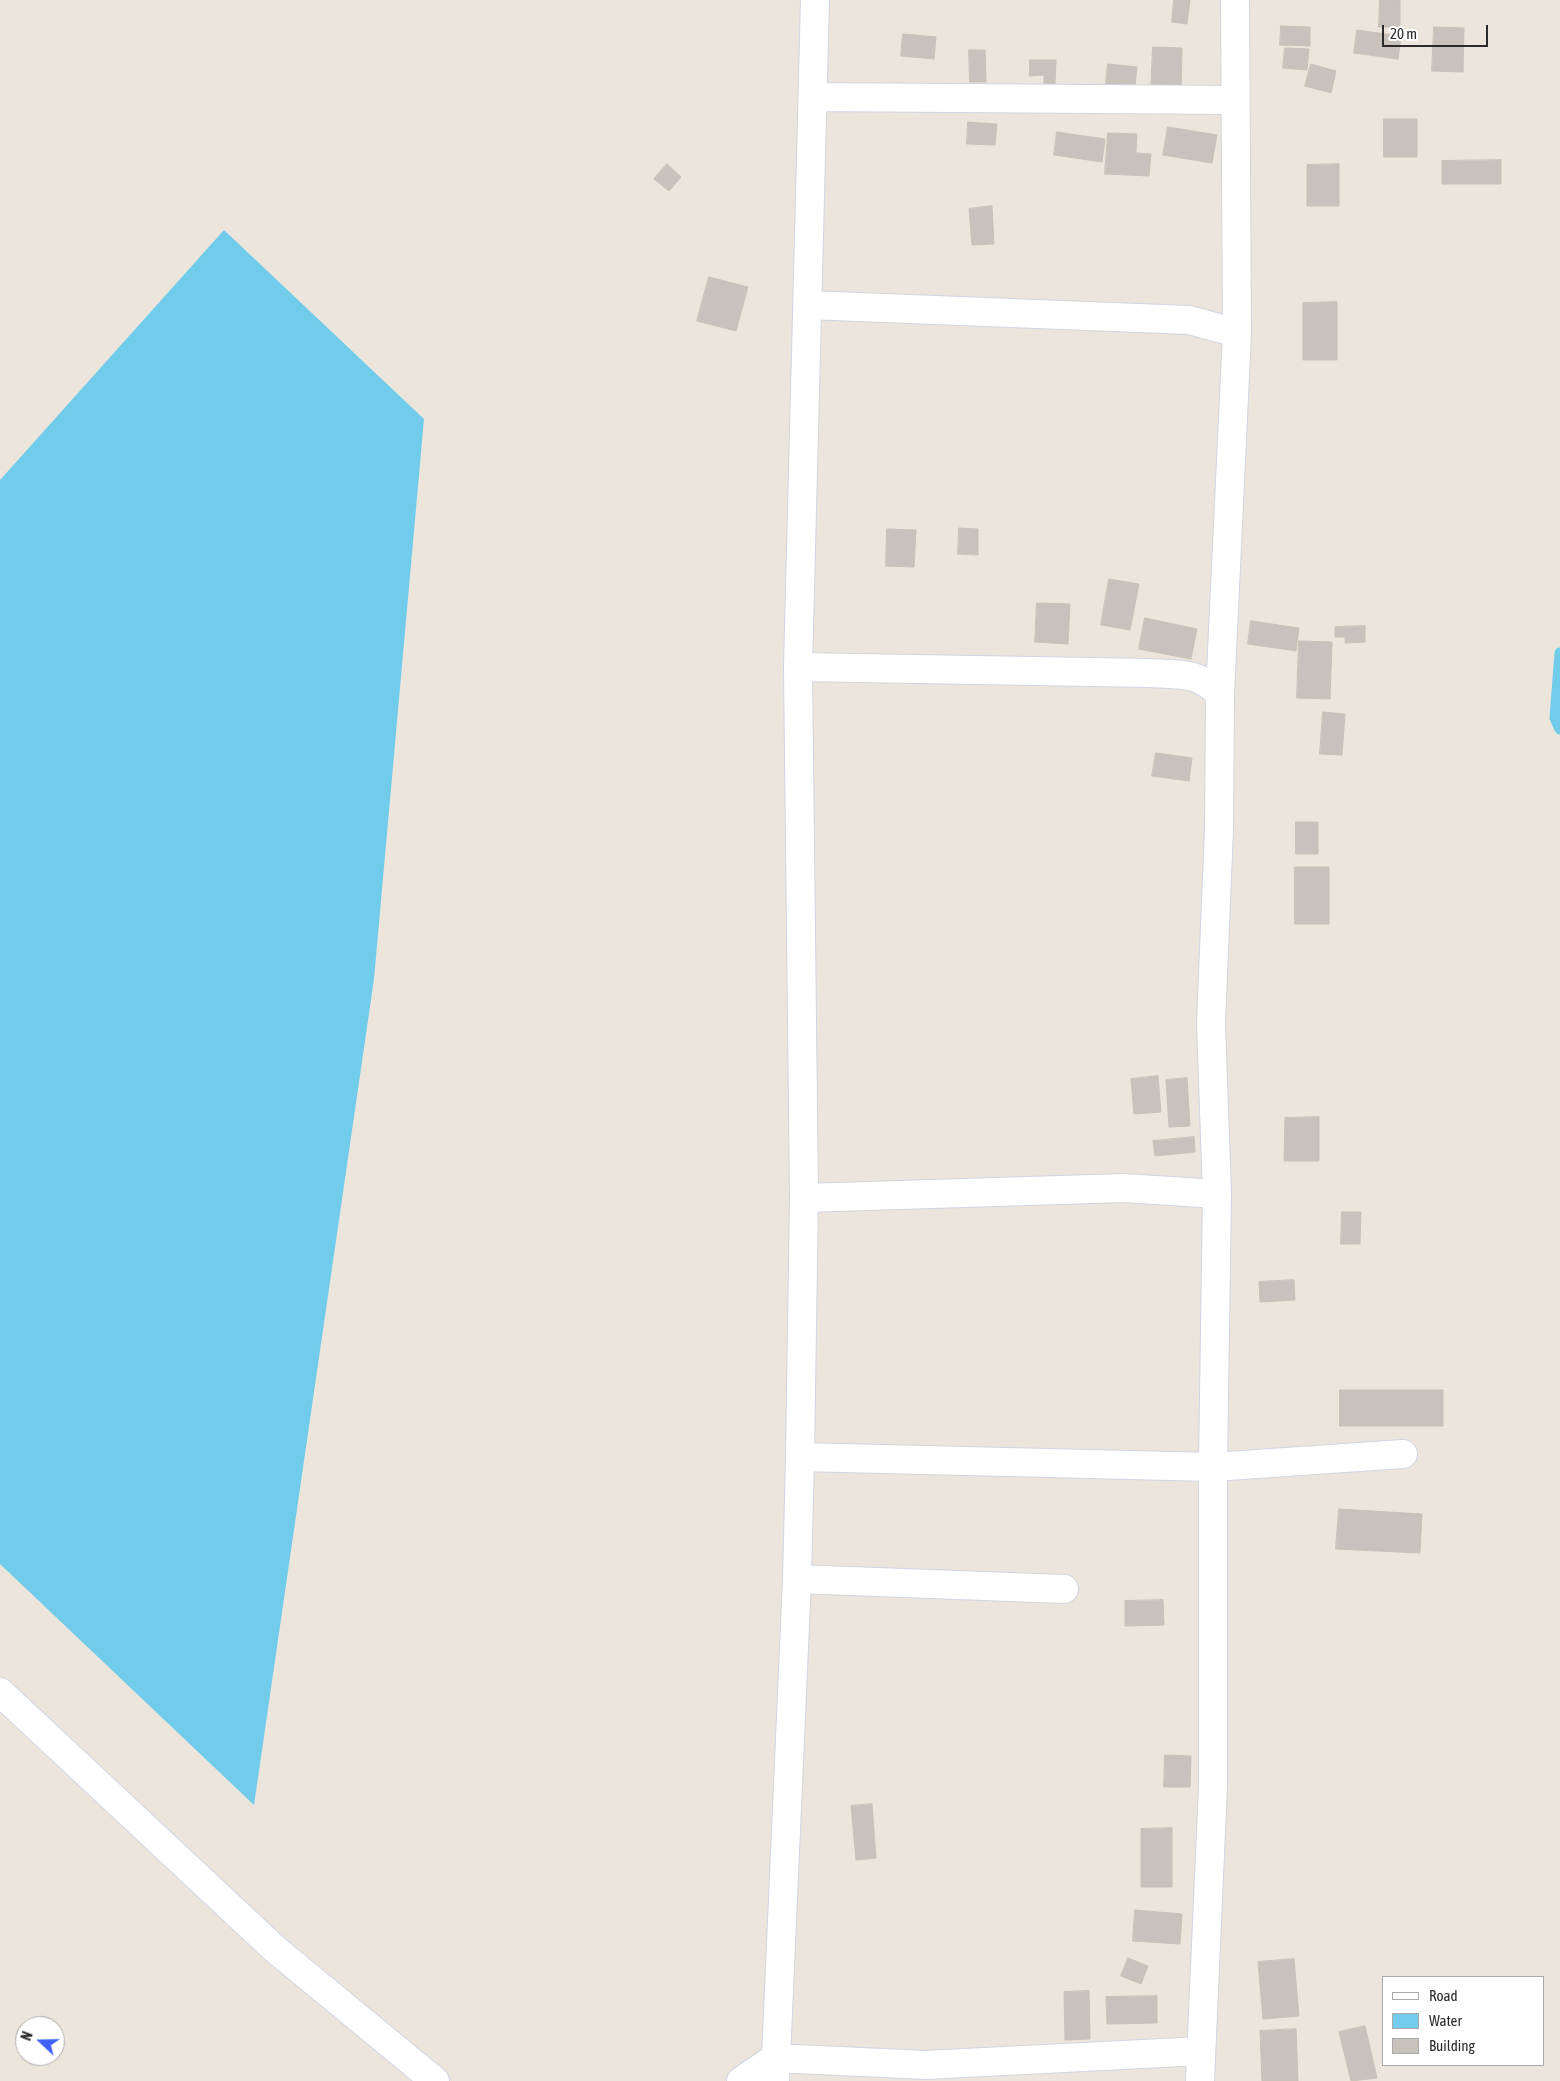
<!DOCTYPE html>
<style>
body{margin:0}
#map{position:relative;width:1560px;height:2081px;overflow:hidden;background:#ece5dc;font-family:"Asap Condensed",sans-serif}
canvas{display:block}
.legend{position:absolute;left:1382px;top:1976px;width:162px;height:90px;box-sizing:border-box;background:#fff;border:1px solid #aaa;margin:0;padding:6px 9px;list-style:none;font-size:15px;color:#2a2a2a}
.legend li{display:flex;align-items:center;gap:10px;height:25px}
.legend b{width:25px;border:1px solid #aaa}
.north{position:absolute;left:15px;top:2016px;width:50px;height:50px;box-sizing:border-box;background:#fff;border:1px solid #aaa;border-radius:50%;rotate:291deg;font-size:14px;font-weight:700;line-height:20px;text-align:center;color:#2a2a2a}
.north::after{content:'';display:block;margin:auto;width:18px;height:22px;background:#3f61f7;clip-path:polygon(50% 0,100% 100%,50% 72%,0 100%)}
.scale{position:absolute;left:1382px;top:25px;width:106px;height:22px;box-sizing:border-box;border:2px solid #2a2a2a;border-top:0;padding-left:6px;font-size:15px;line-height:18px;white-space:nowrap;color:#2a2a2a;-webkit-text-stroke:4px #fff;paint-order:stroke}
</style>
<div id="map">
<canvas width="1560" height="2081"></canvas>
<ul class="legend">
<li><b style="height:6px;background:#fff"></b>Road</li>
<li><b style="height:14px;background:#71ccec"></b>Water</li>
<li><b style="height:14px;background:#c7c2bc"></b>Building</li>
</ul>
<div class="north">N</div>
<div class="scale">20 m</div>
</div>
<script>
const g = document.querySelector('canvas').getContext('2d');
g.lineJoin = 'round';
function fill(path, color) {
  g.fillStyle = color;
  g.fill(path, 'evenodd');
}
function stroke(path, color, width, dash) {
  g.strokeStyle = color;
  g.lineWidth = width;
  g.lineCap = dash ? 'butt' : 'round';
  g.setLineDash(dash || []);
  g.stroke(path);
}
fill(new Path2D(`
 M 224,230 L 424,419 L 374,979 L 254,1805 L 0,1564 L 0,480 Z`), '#71ccec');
stroke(new Path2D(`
 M 1560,653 L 1555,718 L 1560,729`), '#71ccec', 11);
const building = new Path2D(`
 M 1174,0 L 1190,0 L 1187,24 L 1172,22 Z
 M 1380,0 L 1400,0 L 1400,27 L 1379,27 Z
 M 1281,26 L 1310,27 L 1310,46 L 1280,45 Z
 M 1434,27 L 1464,28 L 1463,72 L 1432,71 Z
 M 1357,30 L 1401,36 L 1398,59 L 1354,53 Z
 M 903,34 L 936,37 L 934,59 L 901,56 Z
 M 1153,47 L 1182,48 L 1181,94 L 1151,93 Z
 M 1285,48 L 1309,49 L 1307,70 L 1283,68 Z
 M 969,50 L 985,50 L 986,82 L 970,82 Z
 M 1030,60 L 1056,60 L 1055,84 L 1044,84 L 1044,75 L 1030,76 Z
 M 1108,64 L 1137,67 L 1134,95 L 1105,93 Z
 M 1311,64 L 1336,71 L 1331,93 L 1305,86 Z
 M 1384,119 L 1417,119 L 1417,157 L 1384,157 Z
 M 968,122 L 997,124 L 995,145 L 967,144 Z
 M 1168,127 L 1217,135 L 1212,163 L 1163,155 Z
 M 1057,132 L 1105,139 L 1102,162 L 1054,155 Z
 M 1108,133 L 1137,134 L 1136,153 L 1151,154 L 1149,176 L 1105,174 Z
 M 1501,160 L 1501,184 L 1442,184 L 1442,161 Z
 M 667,164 L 681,177 L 669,191 L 654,179 Z
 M 1339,164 L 1339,206 L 1307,206 L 1307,165 Z
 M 992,206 L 994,244 L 972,245 L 969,209 Z
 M 709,277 L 748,287 L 736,331 L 697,321 Z
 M 1337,302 L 1337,360 L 1303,360 L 1303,303 Z
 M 959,528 L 978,529 L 978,555 L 958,554 Z
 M 887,529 L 916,530 L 914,567 L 886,566 Z
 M 1109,579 L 1139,584 L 1130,630 L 1101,625 Z
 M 1037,603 L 1070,604 L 1068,644 L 1035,642 Z
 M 1145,618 L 1197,629 L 1191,659 L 1139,649 Z
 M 1251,621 L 1299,628 L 1296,651 L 1248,644 Z
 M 1365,626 L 1365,642 L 1345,643 L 1345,637 L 1335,637 L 1335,627 Z
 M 1299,641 L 1332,642 L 1330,699 L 1297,698 Z
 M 1323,712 L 1345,714 L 1342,755 L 1320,754 Z
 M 1156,753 L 1192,758 L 1189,781 L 1152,776 Z
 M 1296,822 L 1318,822 L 1318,854 L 1296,854 Z
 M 1295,867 L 1329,867 L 1329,924 L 1295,924 Z
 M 1158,1076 L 1161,1112 L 1134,1114 L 1131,1079 Z
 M 1187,1078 L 1190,1126 L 1169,1127 L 1166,1080 Z
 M 1319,1117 L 1319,1161 L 1284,1161 L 1285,1118 Z
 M 1194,1137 L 1195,1152 L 1155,1156 L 1153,1141 Z
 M 1342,1212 L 1361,1212 L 1360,1244 L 1341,1244 Z
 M 1294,1280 L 1295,1300 L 1260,1302 L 1259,1282 Z
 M 1340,1390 L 1443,1390 L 1443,1426 L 1340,1426 Z
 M 1339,1509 L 1422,1514 L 1420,1553 L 1336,1549 Z
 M 1163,1600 L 1164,1625 L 1125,1626 L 1125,1601 Z
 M 1165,1755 L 1191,1756 L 1190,1787 L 1164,1787 Z
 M 872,1804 L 876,1858 L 856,1860 L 851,1806 Z
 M 1172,1828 L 1172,1887 L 1141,1887 L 1141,1829 Z
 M 1135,1910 L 1182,1914 L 1180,1944 L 1133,1941 Z
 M 1128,1958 L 1148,1966 L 1141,1984 L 1121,1976 Z
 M 1294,1959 L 1299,2016 L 1263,2019 L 1258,1962 Z
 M 1089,1991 L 1090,2039 L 1065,2040 L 1064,1992 Z
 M 1157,1996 L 1157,2023 L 1107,2024 L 1106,1997 Z
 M 1365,2026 L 1377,2078 L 1351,2081 L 1339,2032 Z
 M 1296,2029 L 1298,2081 L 1262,2081 L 1260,2031 Z`);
fill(building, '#c7c2bc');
stroke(building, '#c7c1b6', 1);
const street = new Path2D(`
 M 813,97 L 1235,100
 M 808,305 L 1189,320 L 1237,333
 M 798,667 L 1150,673 C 1181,675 1196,671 1220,694
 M 1217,1194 L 1211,1023 L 1219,829 L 1220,694 L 1237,333 L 1235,0
 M 804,1198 L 1124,1188 L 1217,1194 L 1213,1467 L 1213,1786 L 1200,2081
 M 800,1457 L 1213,1467 L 1403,1454
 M 797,1579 L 1064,1589
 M 0,1692 L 276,1950 L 435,2081
 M 741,2081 L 775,2058 L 926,2065 L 1201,2051
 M 775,2081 L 797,1579 L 800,1457 L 804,1198 L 798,667 L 815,0`);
stroke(street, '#d1d5e3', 30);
stroke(street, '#fff', 28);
</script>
